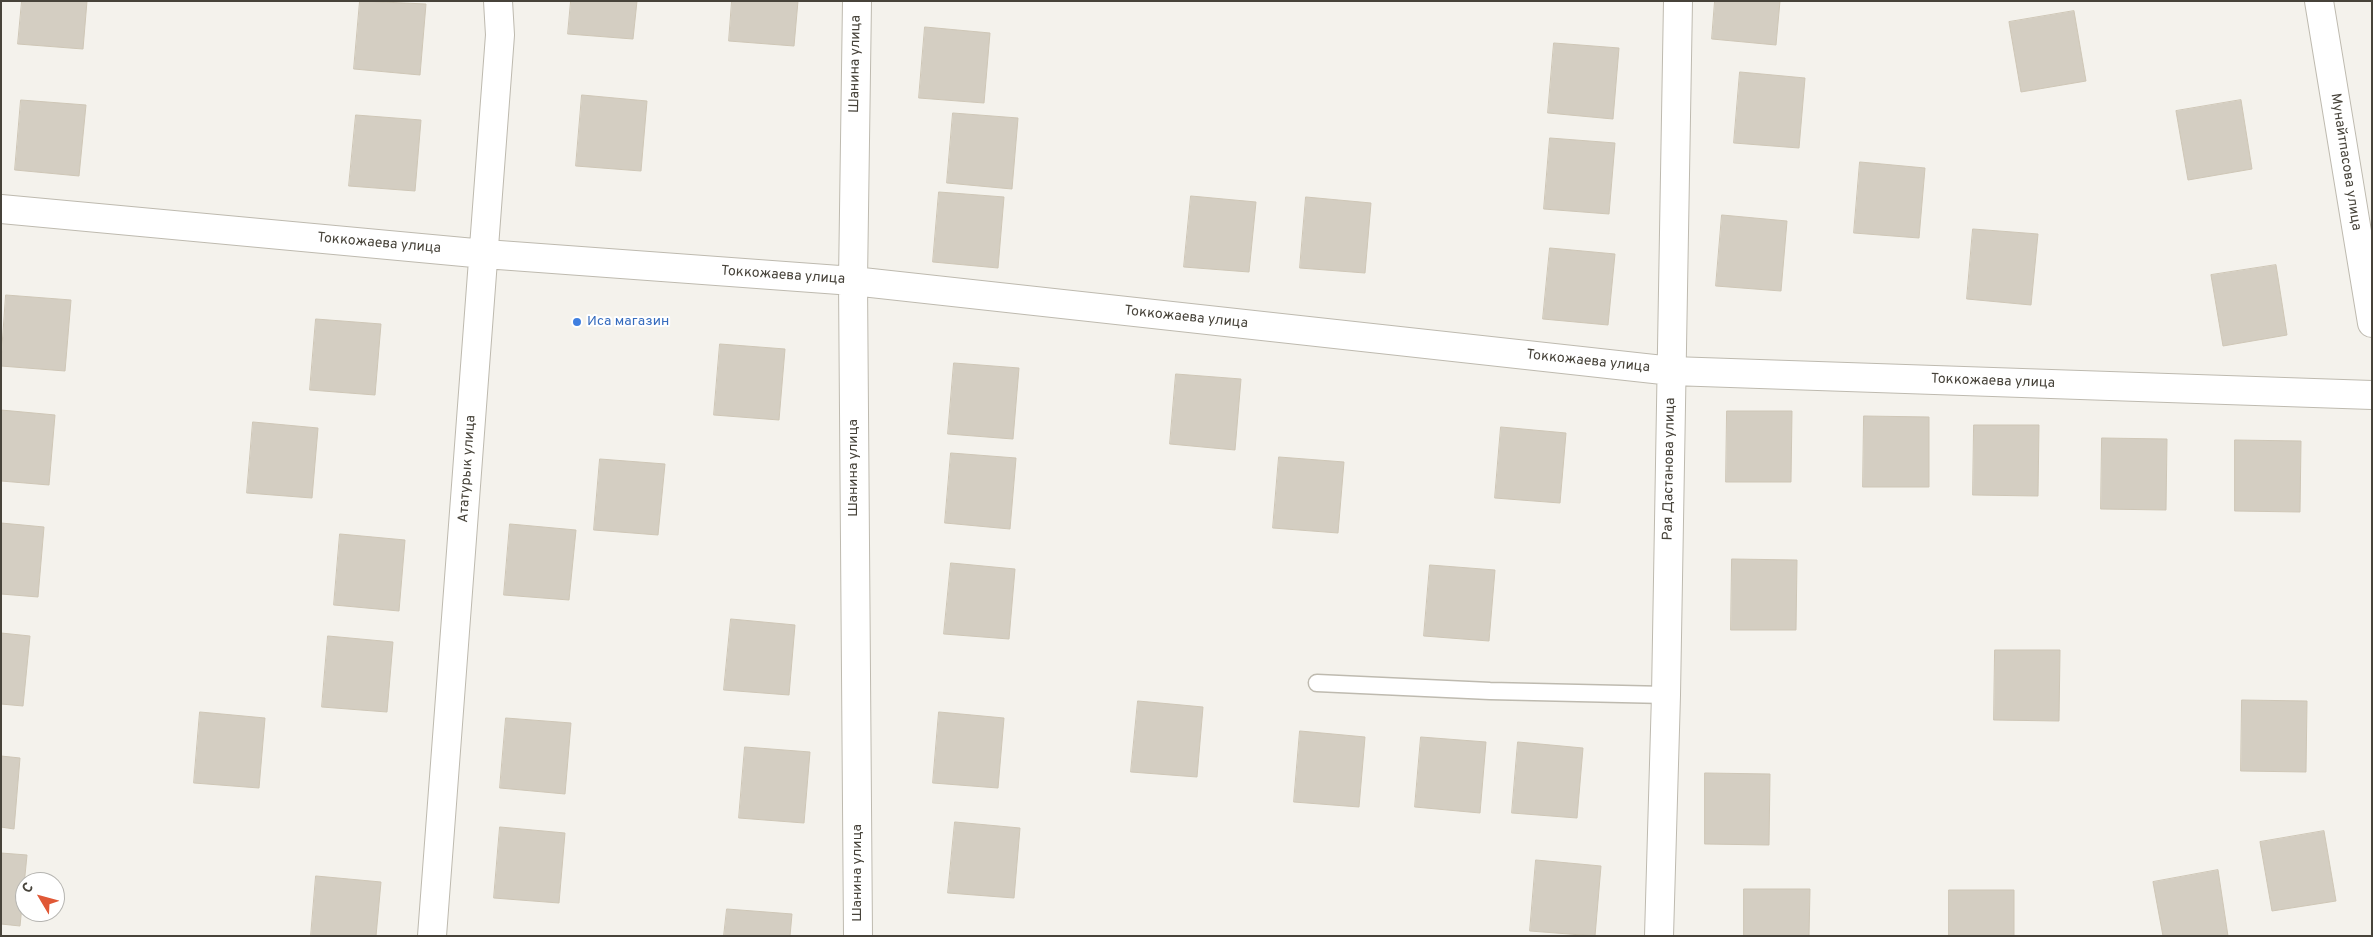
<!DOCTYPE html>
<meta charset="utf-8">
<style>
body{margin:0}
#map{position:relative;width:2373px;height:937px;overflow:hidden;background:#f4f2ec;font-family:Overpass,sans-serif}
canvas{display:block}
.frame{position:absolute;inset:0;border:2px solid #47433a;pointer-events:none}
.north{position:absolute;left:15px;top:872px;width:50px;height:50px;box-sizing:border-box;background:#fff;border:1px solid #b5b4b0;border-radius:50%;rotate:307deg;font-size:14px;font-weight:700;line-height:20px;text-align:center;color:#47433a}
.north::after{content:'';display:block;margin:auto;width:18px;height:22px;background:#e05836;clip-path:polygon(50% 0,100% 100%,50% 72%,0 100%)}
</style>
<div id="map">
<canvas width="2373" height="937"></canvas>
<div class="frame"></div>
<div class="north">С</div>
</div>
<script>
const g = document.querySelector('canvas').getContext('2d');
g.lineJoin = 'round';
function fill(path, color) {
  g.fillStyle = color;
  g.fill(path, 'evenodd');
}
function stroke(path, color, width, dash) {
  g.strokeStyle = color;
  g.lineWidth = width;
  g.lineCap = dash ? 'butt' : 'round';
  g.setLineDash(dash || []);
  g.stroke(path);
}
function write(font, color, halo, rows, align = 'center') {
  g.font = font + ' Overpass,sans-serif';
  g.lineWidth = 4;
  g.setLineDash([]);
  g.textBaseline = 'middle';
  g.strokeStyle = halo;
  g.fillStyle = color;
  for (const [text, x, y, turn = 0] of rows) {
    g.save();
    g.translate(x, y);
    g.rotate((+turn || 0) * Math.PI / 180);
    g.textAlign = isNaN(turn) ? turn : align;
    if (halo) g.strokeText(text, 0, 0);
    g.fillText(text, 0, 0);
    g.restore();
  }
}
const building = new Path2D(`
 M 22,1 L 87,1 L 83,49 L 18,44 Z
 M 360,1 L 426,4 L 420,75 L 354,69 Z
 M 571,1 L 637,1 L 633,39 L 568,34 Z
 M 732,1 L 798,1 L 794,46 L 729,41 Z
 M 1715,1 L 1780,1 L 1776,45 L 1712,39 Z
 M 2074,11 L 2086,81 L 2021,92 L 2009,22 Z
 M 925,27 L 990,33 L 984,103 L 919,98 Z
 M 1554,43 L 1619,48 L 1613,119 L 1548,113 Z
 M 1740,72 L 1805,78 L 1799,148 L 1734,143 Z
 M 582,95 L 647,101 L 641,171 L 576,166 Z
 M 21,100 L 86,105 L 79,176 L 15,170 Z
 M 2241,100 L 2252,169 L 2188,180 L 2176,111 Z
 M 953,113 L 1018,118 L 1012,189 L 947,183 Z
 M 356,115 L 421,120 L 415,191 L 349,186 Z
 M 1550,138 L 1615,143 L 1609,214 L 1544,209 Z
 M 1860,162 L 1925,168 L 1919,238 L 1854,233 Z
 M 939,192 L 1004,197 L 998,268 L 933,262 Z
 M 1191,196 L 1256,202 L 1249,272 L 1184,267 Z
 M 1306,197 L 1371,203 L 1365,273 L 1300,268 Z
 M 1722,215 L 1787,221 L 1781,291 L 1716,286 Z
 M 1973,229 L 2038,234 L 2031,305 L 1967,299 Z
 M 1550,248 L 1615,254 L 1608,325 L 1543,319 Z
 M 2276,265 L 2287,335 L 2223,346 L 2211,275 Z
 M 6,295 L 71,300 L 65,371 L 1,366 Z
 M 316,319 L 381,324 L 375,395 L 310,390 Z
 M 720,344 L 785,349 L 779,420 L 714,415 Z
 M 954,363 L 1019,368 L 1013,439 L 948,434 Z
 M 1176,374 L 1241,379 L 1235,450 L 1170,444 Z
 M 1,410 L 55,415 L 49,485 L 1,481 Z
 M 1727,411 L 1792,411 L 1791,482 L 1726,482 Z
 M 1864,416 L 1929,417 L 1929,487 L 1863,487 Z
 M 253,422 L 318,428 L 312,498 L 247,493 Z
 M 1974,425 L 2039,425 L 2038,496 L 1973,495 Z
 M 1501,427 L 1566,433 L 1560,503 L 1495,498 Z
 M 2102,438 L 2167,439 L 2166,510 L 2101,509 Z
 M 2235,440 L 2301,441 L 2300,512 L 2235,511 Z
 M 951,453 L 1016,458 L 1010,529 L 945,523 Z
 M 1279,457 L 1344,462 L 1338,533 L 1273,528 Z
 M 600,459 L 665,464 L 658,535 L 594,530 Z
 M 1,523 L 44,527 L 38,597 L 1,594 Z
 M 510,524 L 576,530 L 569,600 L 504,595 Z
 M 340,534 L 405,540 L 399,611 L 334,605 Z
 M 1732,559 L 1797,560 L 1796,630 L 1731,630 Z
 M 951,563 L 1015,569 L 1009,639 L 944,634 Z
 M 1430,565 L 1495,570 L 1489,641 L 1424,636 Z
 M 731,619 L 795,625 L 789,695 L 724,690 Z
 M 1,633 L 30,636 L 23,706 L 1,704 Z
 M 328,636 L 393,642 L 387,712 L 322,707 Z
 M 1995,650 L 2060,650 L 2059,721 L 1994,720 Z
 M 2242,700 L 2307,701 L 2306,772 L 2241,771 Z
 M 1138,701 L 1203,707 L 1197,777 L 1131,772 Z
 M 200,712 L 265,718 L 259,788 L 194,783 Z
 M 939,712 L 1004,718 L 998,788 L 933,783 Z
 M 506,718 L 571,723 L 565,794 L 500,788 Z
 M 1300,731 L 1365,737 L 1359,807 L 1294,802 Z
 M 1421,737 L 1486,742 L 1480,813 L 1415,807 Z
 M 1518,742 L 1583,748 L 1577,818 L 1512,813 Z
 M 745,747 L 810,752 L 804,823 L 739,818 Z
 M 1,756 L 20,758 L 14,829 L 1,827 Z
 M 1705,773 L 1770,774 L 1769,845 L 1705,844 Z
 M 955,822 L 1020,828 L 1014,898 L 948,893 Z
 M 500,827 L 565,833 L 559,903 L 494,898 Z
 M 2324,831 L 2336,901 L 2272,911 L 2260,842 Z
 M 1,853 L 27,855 L 20,926 L 1,924 Z
 M 1536,860 L 1601,866 L 1595,936 L 1530,931 Z
 M 2218,870 L 2228,936 L 2163,936 L 2153,882 Z
 M 316,876 L 381,882 L 376,936 L 311,936 Z
 M 1744,889 L 1810,889 L 1809,936 L 1744,936 Z
 M 1949,890 L 2014,890 L 2014,936 L 1949,936 Z
 M 727,909 L 792,914 L 790,936 L 724,936 Z`);
fill(building, '#d4cec2');
stroke(building, '#cec6b6', 1);
const service = new Path2D(`
 M 1317,683 L 1490,691 L 1666,695`);
const minor = new Path2D(`
 M 857,1 L 853,281 L 858,936
 M 2319,1 L 2372,323
 M 1,209 L 485,254 L 853,281 L 1672,371 L 2372,395
 M 432,936 L 500,35 L 498,1
 M 1659,936 L 1666,695 L 1678,1`);
stroke(service, '#bebaaf', 19);
stroke(minor, '#bebaaf', 30);
stroke(service, '#fff', 16);
stroke(minor, '#fff', 28);
for (const [x, y, r, color] of [
 [577,322,5,"#3f7fe0"]
]) {
  const dot = new Path2D();
  dot.arc(x, y, r, 0, 2 * Math.PI);
  g.fillStyle = color;
  g.fill(dot);
  stroke(dot, '#fff', 2);
}
write('14px', '#47433a', '#fff', [
 ["Шанина улица",856,64,-89],
 ["Мунайтпасова улица",2345,162,81],
 ["Токкожаева улица",379,244,5],
 ["Токкожаева улица",783,276,4],
 ["Токкожаева улица",1186,318,6],
 ["Токкожаева улица",1588,362,6],
 ["Токкожаева улица",1993,382,2],
 ["Шанина улица",854,468,-90],
 ["Ататурык улица",468,469,-86],
 ["Рая Дастанова улица",1670,469,-89],
 ["Шанина улица",858,873,-90]
]);
write('14px', '#366cbe', '#fff', [
 ["Иса магазин",587,322]
], 'left');
</script>
